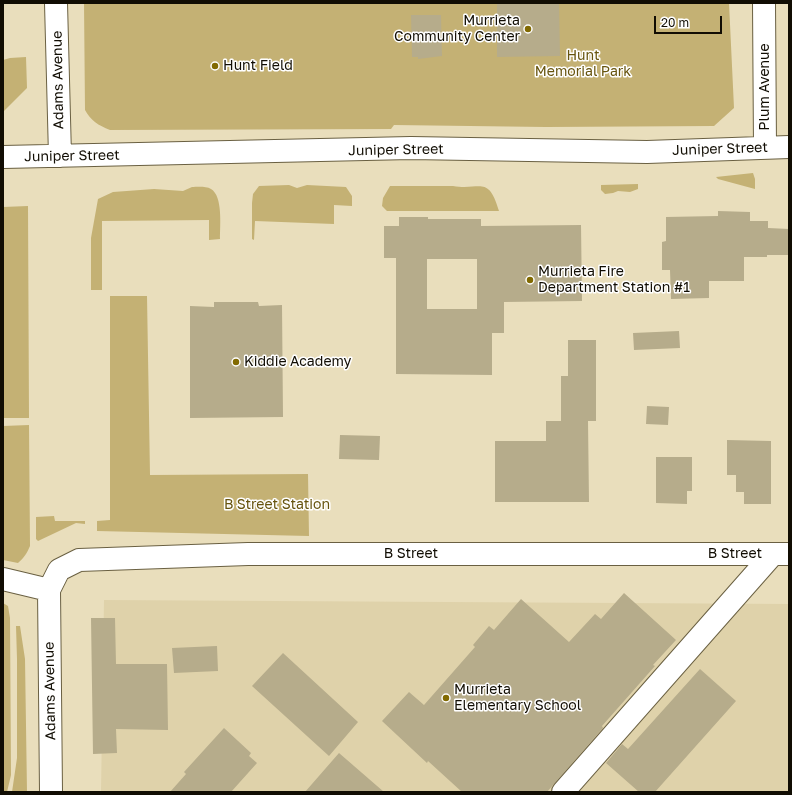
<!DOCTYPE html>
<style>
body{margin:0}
#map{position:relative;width:792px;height:795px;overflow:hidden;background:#e9debc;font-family:"Golos Text",sans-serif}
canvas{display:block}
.frame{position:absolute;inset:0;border:4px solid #110d03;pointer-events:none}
.scale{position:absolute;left:654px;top:16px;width:68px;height:18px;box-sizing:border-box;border:2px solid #110d03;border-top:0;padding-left:5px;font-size:12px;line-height:14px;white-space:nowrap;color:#110d03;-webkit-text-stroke:3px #fff;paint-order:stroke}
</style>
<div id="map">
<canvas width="792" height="795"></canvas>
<div class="frame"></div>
<div class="scale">20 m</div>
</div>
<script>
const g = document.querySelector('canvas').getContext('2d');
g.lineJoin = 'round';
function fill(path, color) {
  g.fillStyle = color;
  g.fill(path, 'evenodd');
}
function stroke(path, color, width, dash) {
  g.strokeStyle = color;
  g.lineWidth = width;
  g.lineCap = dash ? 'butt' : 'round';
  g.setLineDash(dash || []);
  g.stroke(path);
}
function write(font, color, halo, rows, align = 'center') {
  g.font = font + ' "Golos Text",sans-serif';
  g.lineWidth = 3;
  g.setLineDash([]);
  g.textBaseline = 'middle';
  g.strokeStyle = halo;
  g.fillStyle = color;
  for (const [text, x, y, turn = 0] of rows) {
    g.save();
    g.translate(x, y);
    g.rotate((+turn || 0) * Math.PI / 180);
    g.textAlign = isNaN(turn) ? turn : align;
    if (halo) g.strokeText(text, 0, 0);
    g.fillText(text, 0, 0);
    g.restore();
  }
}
fill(new Path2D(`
 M 104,600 L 789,604 L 789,792 L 101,792 Z`), '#dfd2aa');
fill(new Path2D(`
 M 84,3 L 729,3 L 734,108 L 714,126 L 546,127 L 394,125 L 391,129 L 110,130 C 98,125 91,121 85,110 Z
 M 26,57 L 27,88 L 3,112 L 3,60 L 10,58 Z
 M 753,173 L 755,179 L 755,189 L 718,179 L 716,177 Z
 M 638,184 L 638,189 L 630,192 L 618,191 L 613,193 L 605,194 L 601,190 L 601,185 Z
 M 289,185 L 297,188 L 307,185 L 346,187 L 352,196 L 352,206 L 334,205 L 334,224 L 255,221 L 254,240 L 252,239 L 252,203 L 253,194 L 259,186 Z
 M 390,186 L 453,186 C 480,191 488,174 499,211 L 387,211 L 382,206 L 383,198 Z
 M 192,187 C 197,187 206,186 211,189 C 223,196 220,226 220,239 L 209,240 L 209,220 L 102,221 L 102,290 L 91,290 L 91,238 L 98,199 L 113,192 L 154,189 L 183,191 Z
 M 28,206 L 29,418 L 3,418 L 3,207 Z
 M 110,296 L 147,296 L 150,475 L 308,474 L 309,536 L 97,531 L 97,521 L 110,520 Z
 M 29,425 L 30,546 C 27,553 24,558 18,563 L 3,560 L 3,426 Z
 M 54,516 L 55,521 L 85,521 L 85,524 L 76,523 L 38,541 L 36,539 L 36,517 Z
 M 3,603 L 8,606 L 10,618 L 11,775 L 7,792 L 4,792 Z
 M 16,626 L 20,626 L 25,659 L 27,792 L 12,792 L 17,758 L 17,659 Z`), '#c4b174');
fill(new Path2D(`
 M 497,3 L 559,3 L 560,56 L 497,57 Z
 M 411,15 L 441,15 L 442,56 L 418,59 L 418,57 L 412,57 Z
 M 718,211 L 750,212 L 750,221 L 768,221 L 768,228 L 789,229 L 789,255 L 767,255 L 767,257 L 744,257 L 744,281 L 709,281 L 709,298 L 671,299 L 670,270 L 662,270 L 662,242 L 666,241 L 666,217 L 718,216 Z
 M 399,217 L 428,217 L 428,219 L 481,219 L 481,226 L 581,225 L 582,301 L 504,302 L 504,333 L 492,333 L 492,375 L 396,374 L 396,258 L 384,258 L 384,226 L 399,226 ZM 427,259 L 477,259 L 477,309 L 427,309 Z
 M 214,302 L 258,302 L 259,306 L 282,305 L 283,417 L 190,418 L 190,306 L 214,307 Z
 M 679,331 L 680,348 L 634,350 L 633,333 Z
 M 568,340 L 596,340 L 596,421 L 588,421 L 589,502 L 495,502 L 495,441 L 546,441 L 546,421 L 561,421 L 561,376 L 568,376 Z
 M 647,406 L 669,407 L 668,425 L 646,424 Z
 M 340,435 L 380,436 L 379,460 L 339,459 Z
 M 727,440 L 771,441 L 771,504 L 744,504 L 744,492 L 736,492 L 736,475 L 727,475 Z
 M 656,457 L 692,457 L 692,491 L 687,491 L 687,504 L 656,503 Z
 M 624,593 L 676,640 L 653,665 L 655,666 L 602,726 L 603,728 L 547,792 L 462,792 L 428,761 L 427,763 L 382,721 L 409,692 L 424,705 L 475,647 L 473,645 L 489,626 L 494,630 L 521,599 L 569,642 L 595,614 L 601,619 Z
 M 91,618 L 115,618 L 116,664 L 167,664 L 168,730 L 116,729 L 117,753 L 93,754 Z
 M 217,646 L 218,671 L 174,673 L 172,648 Z
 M 283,653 L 358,722 L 329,756 L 252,686 Z
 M 700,669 L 736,701 L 655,792 L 639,792 L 606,763 L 622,744 L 628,749 Z
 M 224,728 L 251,753 L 249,756 L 257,763 L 231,792 L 170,792 L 186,774 L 184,772 Z
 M 339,753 L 384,792 L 305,792 Z`), '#b6ac8b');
const minor = new Path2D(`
 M 56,3 L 60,156
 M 764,3 L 765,147
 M 3,157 L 411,148 L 647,152 L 789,147
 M 3,579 L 49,590
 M 51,792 L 49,590 L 59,570 L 79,560 L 248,554 L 789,554
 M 563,792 L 773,554`);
stroke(minor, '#6a6042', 24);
stroke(minor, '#fff', 22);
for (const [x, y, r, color] of [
 [528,29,4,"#826a02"],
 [215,66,4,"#826a02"],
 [530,280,4,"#826a02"],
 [236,362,4,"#826a02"],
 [446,698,4,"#826a02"]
]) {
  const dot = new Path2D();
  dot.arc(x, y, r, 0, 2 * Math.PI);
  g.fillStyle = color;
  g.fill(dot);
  stroke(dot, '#fff', 1.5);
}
write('14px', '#110d03', '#fff', [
 ["Murrieta",520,21,"right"],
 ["Community Center",520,37,"right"],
 ["Hunt Field",223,66],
 ["Murrieta Fire",538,272],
 ["Department Station #1",538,288],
 ["Kiddie Academy",244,362],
 ["Murrieta",454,690],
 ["Elementary School",454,706]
], 'left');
write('14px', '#67540e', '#fff', [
 ["Hunt",583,56],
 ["Memorial Park",583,72],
 ["B Street Station",277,505]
]);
write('14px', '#110d03', '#fff', [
 ["Adams Avenue",58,80,-91],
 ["Plum Avenue",765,87,-90],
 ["Juniper Street",720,149,-2],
 ["Juniper Street",396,150,-1],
 ["Juniper Street",72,156,-1],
 ["B Street",411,554],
 ["B Street",735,554],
 ["Adams Avenue",50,691,-91]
]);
</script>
